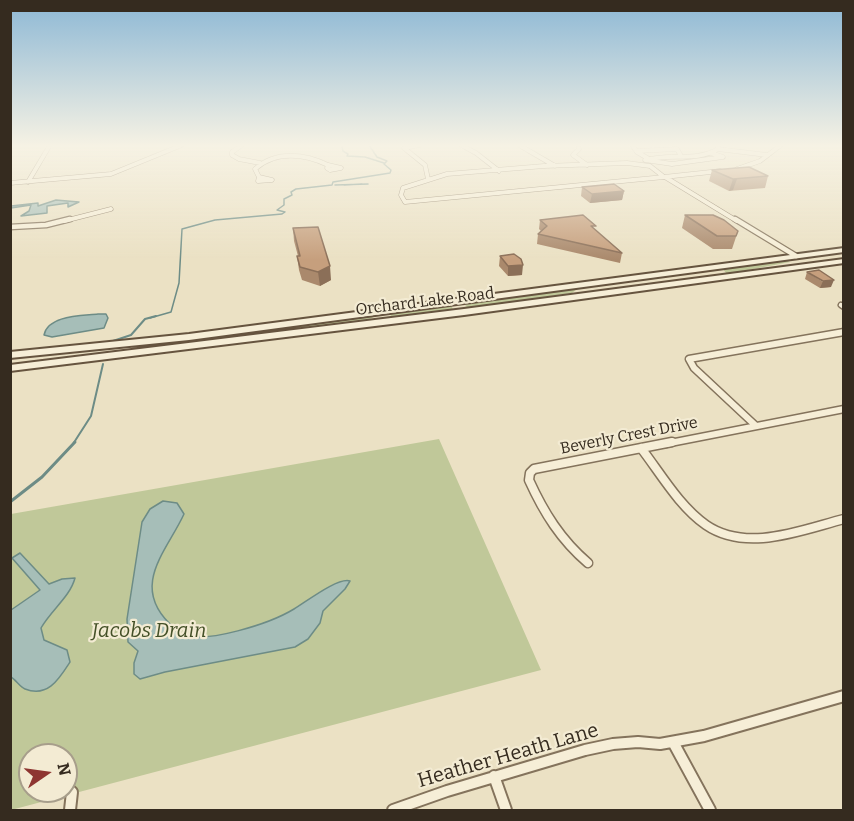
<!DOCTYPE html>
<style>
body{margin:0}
#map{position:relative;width:854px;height:821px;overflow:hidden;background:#ebe1c4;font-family:Bitter,serif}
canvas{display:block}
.frame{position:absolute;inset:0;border:12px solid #352b1f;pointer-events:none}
.north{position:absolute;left:18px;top:743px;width:60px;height:60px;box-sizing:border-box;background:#f3ebd3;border:2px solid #a79e8b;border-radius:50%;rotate:77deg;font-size:16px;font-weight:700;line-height:24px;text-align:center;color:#352b1f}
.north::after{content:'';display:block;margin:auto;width:21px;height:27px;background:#8e3531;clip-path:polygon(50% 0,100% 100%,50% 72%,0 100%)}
</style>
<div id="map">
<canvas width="854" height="821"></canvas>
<div class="frame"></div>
<div class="north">N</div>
</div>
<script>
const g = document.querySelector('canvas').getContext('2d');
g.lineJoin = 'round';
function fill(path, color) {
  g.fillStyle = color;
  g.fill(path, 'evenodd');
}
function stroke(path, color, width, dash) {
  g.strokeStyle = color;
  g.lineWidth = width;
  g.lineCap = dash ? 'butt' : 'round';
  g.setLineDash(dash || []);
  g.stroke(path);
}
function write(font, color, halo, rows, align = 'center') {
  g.font = font + ' Bitter,serif';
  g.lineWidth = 4.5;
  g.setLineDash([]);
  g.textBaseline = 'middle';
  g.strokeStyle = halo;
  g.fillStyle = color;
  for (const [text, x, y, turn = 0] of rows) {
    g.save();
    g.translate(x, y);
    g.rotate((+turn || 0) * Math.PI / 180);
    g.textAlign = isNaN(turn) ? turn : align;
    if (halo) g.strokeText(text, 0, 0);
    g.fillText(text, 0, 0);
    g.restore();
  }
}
fill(new Path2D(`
 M 786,260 L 790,262 L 727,274 L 722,268 Z
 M 571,288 L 577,289 L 572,293 L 469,308 L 465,306 L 470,303 Z
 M 451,304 L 453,310 L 391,318 L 390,311 Z
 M 377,315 L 370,319 L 206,340 L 281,327 Z
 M 439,439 L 541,670 L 11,810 L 11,514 ZM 30,755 L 66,755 L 66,791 L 30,791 Z`), '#c0c899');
const water = new Path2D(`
 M 56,200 L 79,202 L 68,207 L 68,203 L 47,206 L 47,213 L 21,216 L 29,211 L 31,205 L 11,208 L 11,206 L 38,203 L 38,206 Z
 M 98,314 L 106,314 L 108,318 L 104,328 L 52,337 L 44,335 C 48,315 82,316 98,314 Z
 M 163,501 L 177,503 L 184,514 C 167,551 130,585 170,624 C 173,627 176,632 180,634 C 205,645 271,623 294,609 C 306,602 338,577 350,581 L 345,589 L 323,611 L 320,623 L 308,639 L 295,647 L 165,672 L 140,679 L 134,674 L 134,663 L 138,651 L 128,642 L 127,619 L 142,522 L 150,509 Z
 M 20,553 L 49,584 L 62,579 L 75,578 C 70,597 51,610 41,628 L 44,640 L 67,650 L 70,662 C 59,679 48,698 25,689 C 20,687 16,680 11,677 L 11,610 L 40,590 L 12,558 Z`);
fill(water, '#a6beb8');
stroke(water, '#6d8c86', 1.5);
stroke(new Path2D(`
 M 342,147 L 343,151 L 348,154 L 347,156 L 365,157 L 384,163
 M 335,185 L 368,184
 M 344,185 L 362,184
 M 150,318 L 171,312 L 179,283 L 182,229 L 215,220 L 282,214 L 285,212 L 277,210 L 284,205 L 284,199 L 292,195 L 291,192 L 296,189 L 332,185 L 333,182 L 390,173 L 391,170 L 384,164 L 387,161 L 377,157 L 369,145`), '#6d8c86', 1.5);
stroke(new Path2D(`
 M 113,341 L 131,335 L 145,319 L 156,316
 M 73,444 L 91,416 L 103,364`), '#6d8c86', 2);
stroke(new Path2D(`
 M 10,502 L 42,477 L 75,442`), '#6d8c86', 3);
const minorFar4 = new Path2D(`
 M 242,145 L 232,152 L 232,155 L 239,159 L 260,163
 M 420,145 L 404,148 L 425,165 L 428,179
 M 461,145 L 476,153 L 499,171
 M 519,145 L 555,166
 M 578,145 L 579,149 L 573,155 L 587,165
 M 632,145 L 637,152 L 649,159
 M 718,149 L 767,155
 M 636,151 L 677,149 L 681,156
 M 645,160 L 672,164 L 723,157 L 711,153
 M 646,160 C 670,153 696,162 718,149 L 718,145
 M 627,163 L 650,166 L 664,177 L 405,202 L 401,195 L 403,188 L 447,174 L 544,166 Z
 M 328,165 L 341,168 L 330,170 L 327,168 Z
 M 737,169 L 760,161 L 781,145
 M 259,177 L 272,180 L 258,181 Z
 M 259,177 L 255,169 C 276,150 305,154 328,165
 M 664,177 L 720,171
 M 665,177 L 737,221
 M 28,182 L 50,145
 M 10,183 L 111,174 L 182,145
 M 64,221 L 111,209`);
const minorFar3 = new Path2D(`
 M 735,219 L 796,256
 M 10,227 L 46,225 L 70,219
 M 841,305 L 844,307`);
const minorFar2 = new Path2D(`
 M 755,425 L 694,368 L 689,359 L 844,332
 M 665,444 L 844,409`);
const minorFar1 = new Path2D(`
 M 641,448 C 661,474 679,506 706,525 C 747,553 801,530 844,519
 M 588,563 C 561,540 544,513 529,480 L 530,473 L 534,469 L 672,442`);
const minor = new Path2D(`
 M 673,742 L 710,810
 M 494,776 L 506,810
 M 70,810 L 72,792
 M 393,810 L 447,791 L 585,750 L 613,744 L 638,742 L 660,744 L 704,736 L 844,696`);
const secondary = new Path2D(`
 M 844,248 L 844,252 L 189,340 L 10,358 L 10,352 L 189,334 Z
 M 844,259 L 844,263 L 464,315 L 10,371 L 10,365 L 464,309 Z`);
stroke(minorFar4, '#84735c', 5);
stroke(minorFar3, '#84735c', 7);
stroke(minorFar2, '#84735c', 9);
stroke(minorFar1, '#84735c', 11);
stroke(minor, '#84735c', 14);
stroke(secondary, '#66543f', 4);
stroke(minorFar4, '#f6eed7', 4);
stroke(minorFar3, '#f6eed7', 4.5);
stroke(minorFar2, '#f6eed7', 6);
stroke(minorFar1, '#f6eed7', 8);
stroke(minor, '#f6eed7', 10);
fill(secondary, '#f6eed7');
fill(new Path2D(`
 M 712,170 L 768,176 L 765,188 L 729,191 L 709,181 Z
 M 582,187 L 624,191 L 622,200 L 590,203 L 581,196 Z
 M 685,215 L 738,231 L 732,249 L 713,249 L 682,228 Z
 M 540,220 L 595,230 L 622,253 L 620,263 L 537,244 L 538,234 L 541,231 L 539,229 Z
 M 293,228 L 331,280 L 320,286 L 302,280 L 299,270 L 297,256 L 298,256 L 294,241 Z
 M 500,256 L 522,275 L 508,276 L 499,266 Z
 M 807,272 L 831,287 L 820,288 L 805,279 Z`), '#aa896c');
fill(new Path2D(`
 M 733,179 L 737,179 L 733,190 L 729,191 Z
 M 624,191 L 622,200 L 590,203 L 592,194 Z
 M 523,265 L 522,275 L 508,276 L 508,266 Z
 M 330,266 L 331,280 L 320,286 L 318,272 Z
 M 834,280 L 831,287 L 820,288 L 823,281 Z`), '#8b6f58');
const building = new Path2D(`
 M 749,167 L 768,176 L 733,179 L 712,170 Z
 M 614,184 L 624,191 L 592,194 L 582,187 Z
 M 583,215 L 596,226 L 591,226 L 622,253 L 538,234 L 547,226 L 540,220 Z
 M 685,215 L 713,215 L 724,220 L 738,231 L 736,236 L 717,236 Z
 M 318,227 L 330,266 L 318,272 L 300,267 L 297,256 L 300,256 L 293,228 Z
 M 514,254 L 521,259 L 523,265 L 508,266 L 500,256 Z
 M 819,270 L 834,280 L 823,281 L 807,272 Z`);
fill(building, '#c69f7d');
stroke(building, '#8b6f58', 1.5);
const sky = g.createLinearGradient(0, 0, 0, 260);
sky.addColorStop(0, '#8db8d5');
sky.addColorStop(0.56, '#f6f2e4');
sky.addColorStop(1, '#f6f2e400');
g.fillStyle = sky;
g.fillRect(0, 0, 854, 260);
write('16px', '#352b1f', '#f3ebd3', [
 ["Orchard Lake Road",425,302,-7],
 ["Beverly Crest Drive",629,436,-11]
]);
write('italic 20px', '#445027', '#f3ebd3', [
 ["Jacobs Drain",149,631]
]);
write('20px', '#352b1f', '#f3ebd3', [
 ["Heather Heath Lane",508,756,-16]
]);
</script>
